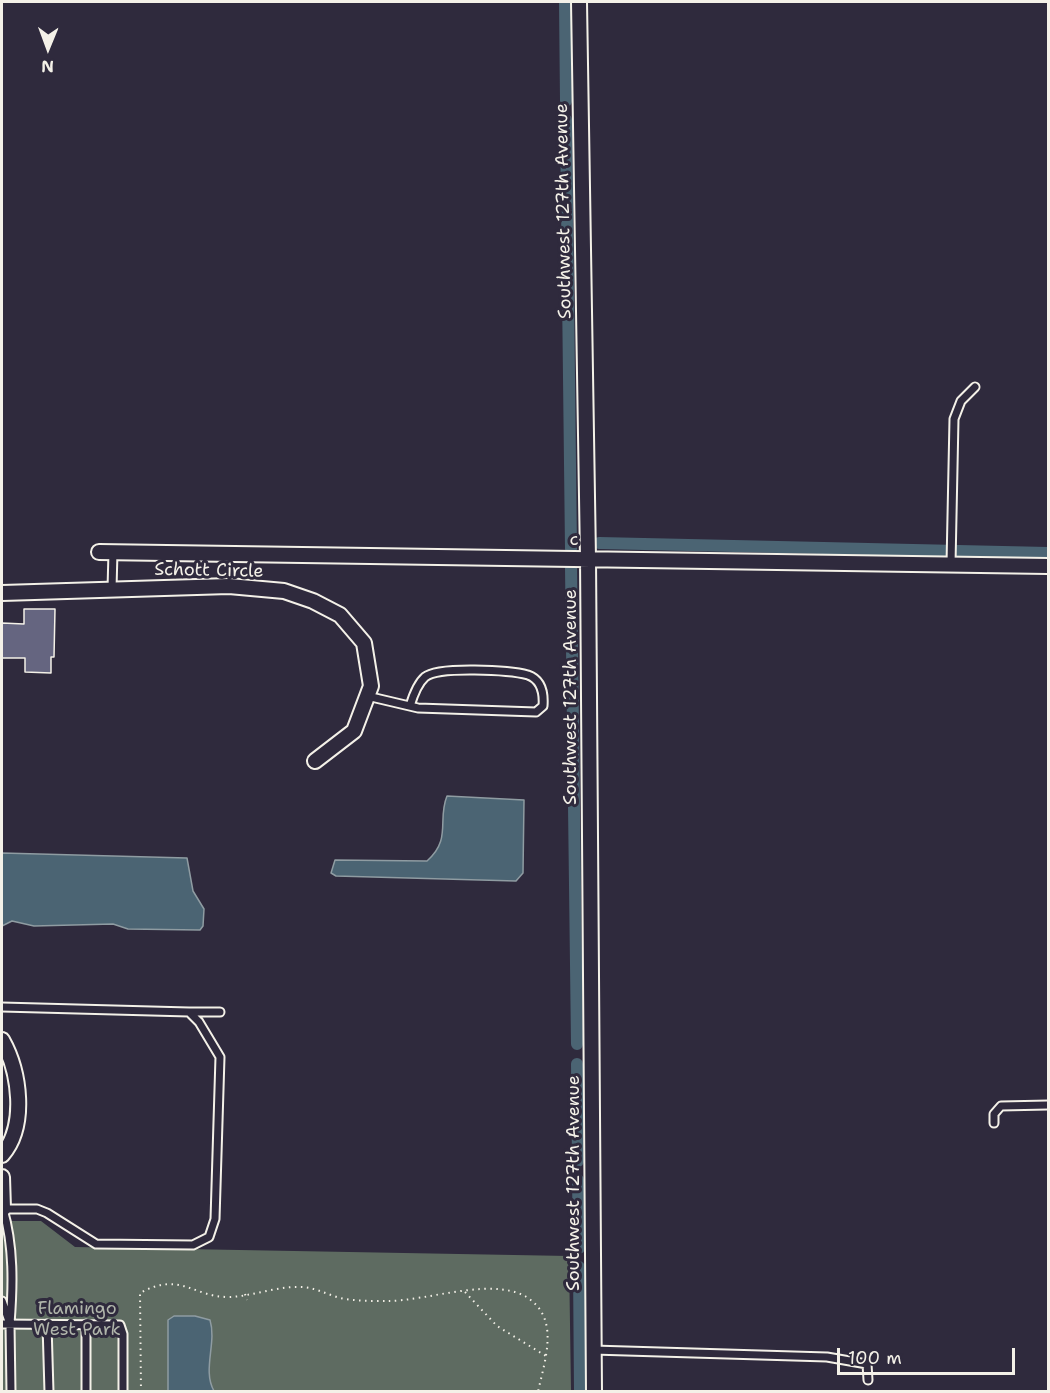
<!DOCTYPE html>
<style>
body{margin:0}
#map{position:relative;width:1050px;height:1393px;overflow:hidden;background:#2f2a3d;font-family:"Shantell Sans",sans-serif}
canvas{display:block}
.frame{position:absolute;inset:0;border:3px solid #f4f1e8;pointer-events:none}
.north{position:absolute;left:18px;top:18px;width:60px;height:60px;-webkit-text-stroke:4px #2f2a3d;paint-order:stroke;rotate:181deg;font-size:16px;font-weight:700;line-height:24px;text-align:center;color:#f4f1e8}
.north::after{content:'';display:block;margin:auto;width:21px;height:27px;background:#f4f1e8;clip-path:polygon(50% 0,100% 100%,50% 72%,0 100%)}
.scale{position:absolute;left:837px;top:1348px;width:178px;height:27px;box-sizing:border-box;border:3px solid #f4f1e8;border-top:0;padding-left:8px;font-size:18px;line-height:21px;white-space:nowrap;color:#f4f1e8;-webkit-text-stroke:4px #2f2a3d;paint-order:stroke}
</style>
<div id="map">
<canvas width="1050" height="1393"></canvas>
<div class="frame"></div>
<div class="north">N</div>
<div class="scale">100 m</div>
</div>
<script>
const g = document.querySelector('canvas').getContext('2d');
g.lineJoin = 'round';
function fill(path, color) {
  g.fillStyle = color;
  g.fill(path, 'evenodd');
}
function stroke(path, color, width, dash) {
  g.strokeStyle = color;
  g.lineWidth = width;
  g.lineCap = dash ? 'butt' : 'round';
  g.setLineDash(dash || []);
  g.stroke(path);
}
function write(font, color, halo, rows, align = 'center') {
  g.font = font + ' "Shantell Sans",sans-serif';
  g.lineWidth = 6;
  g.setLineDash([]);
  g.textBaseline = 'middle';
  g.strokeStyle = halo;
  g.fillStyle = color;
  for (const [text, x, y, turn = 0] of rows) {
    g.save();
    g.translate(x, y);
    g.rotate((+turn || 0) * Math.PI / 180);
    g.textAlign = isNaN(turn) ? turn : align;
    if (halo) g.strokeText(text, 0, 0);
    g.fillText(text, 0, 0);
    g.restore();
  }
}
fill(new Path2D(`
 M 2,1221 L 41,1221 L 75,1247 L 569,1256 L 571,1391 L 2,1391 Z`), '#5e6b61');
const water = new Path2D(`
 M 447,796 L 524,800 L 523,873 L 516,881 L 336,876 L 331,873 L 335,860 L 427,861 C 452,839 437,820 447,796 Z
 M 2,853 L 187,858 L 193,891 L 204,909 L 203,926 L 200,930 L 128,929 L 113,924 L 34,926 L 12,921 L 2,926 Z
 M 174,1316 L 195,1316 L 210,1320 C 217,1343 202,1370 214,1391 L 168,1391 L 168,1320 Z`);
fill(water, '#4b6473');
stroke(water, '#8f9ca2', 1.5);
stroke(new Path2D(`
 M 565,2 L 566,101
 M 566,120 L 571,549
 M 599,543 L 1048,553
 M 571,568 L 577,1044
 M 577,1064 L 578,1161
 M 578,1180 L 579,1248
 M 579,1267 L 580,1392`), '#4b6473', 12);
const building = new Path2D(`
 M 24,609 L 55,609 L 54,657 L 51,657 L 51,673 L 25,672 L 25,658 L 2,658 L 2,623 L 24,624 Z`);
fill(building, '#656580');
stroke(building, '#f4f1e8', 1.5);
const lane = new Path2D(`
 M 951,564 L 954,419 L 961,401 L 975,387
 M 112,589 L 113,552
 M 367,696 L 418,708 L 536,712 L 543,706 C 544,693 542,680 528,675 C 510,670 438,666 425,677 C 417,684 413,696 410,706
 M 2,1007 L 189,1012 L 199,1022 L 220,1057 L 215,1219 L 209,1237 L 193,1245 L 96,1244 L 47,1213 L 37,1209 L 2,1209
 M 189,1012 L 220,1012
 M 994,1123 L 994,1114 L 1001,1106 L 1048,1105
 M 2,1301 L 10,1324 C 13,1286 14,1246 3,1209
 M 2,1324 L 120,1325 L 123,1334 L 123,1392
 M 10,1324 L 11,1392
 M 47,1324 L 49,1392
 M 86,1324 L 86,1392
 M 593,1350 L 827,1357 L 867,1364 L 868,1380`);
const street = new Path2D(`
 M 579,2 L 588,558 L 594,1392
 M 99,552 L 1048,566
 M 2,593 L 229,586 L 284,591 L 313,601 L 340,615 L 364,643 L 371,686 L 354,731 L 315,761
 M 2,1040 C 20,1072 27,1126 2,1155
 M 2,1177 L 3,1209`);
stroke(lane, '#f4f1e8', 11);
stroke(street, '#f4f1e8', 18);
stroke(new Path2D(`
 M 465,1292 L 497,1326 L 546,1356
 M 245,1294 L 247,1300
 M 141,1392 L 140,1293 C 180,1271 193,1297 228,1297 C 250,1297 276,1286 300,1287 C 314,1287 326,1294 340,1298 C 354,1301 370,1301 385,1301 C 427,1302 499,1273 532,1301 C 559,1323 544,1363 538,1392`), '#f4f1e8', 2, [1.5, 4.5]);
stroke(lane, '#2f2a3d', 7);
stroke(street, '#2f2a3d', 14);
write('18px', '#f4f1e8', '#2f2a3d', [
 ["Southwest 127th Avenue",564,211,-91],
 ["c",574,540],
 ["Schott Circle",209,571,1],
 ["Southwest 127th Avenue",571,697,-90],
 ["Southwest 127th Avenue",574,1183,-90]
]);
write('18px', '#b0b5ab', '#2f2a3d', [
 ["Flamingo",77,1309],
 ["West Park",77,1330]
]);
</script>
